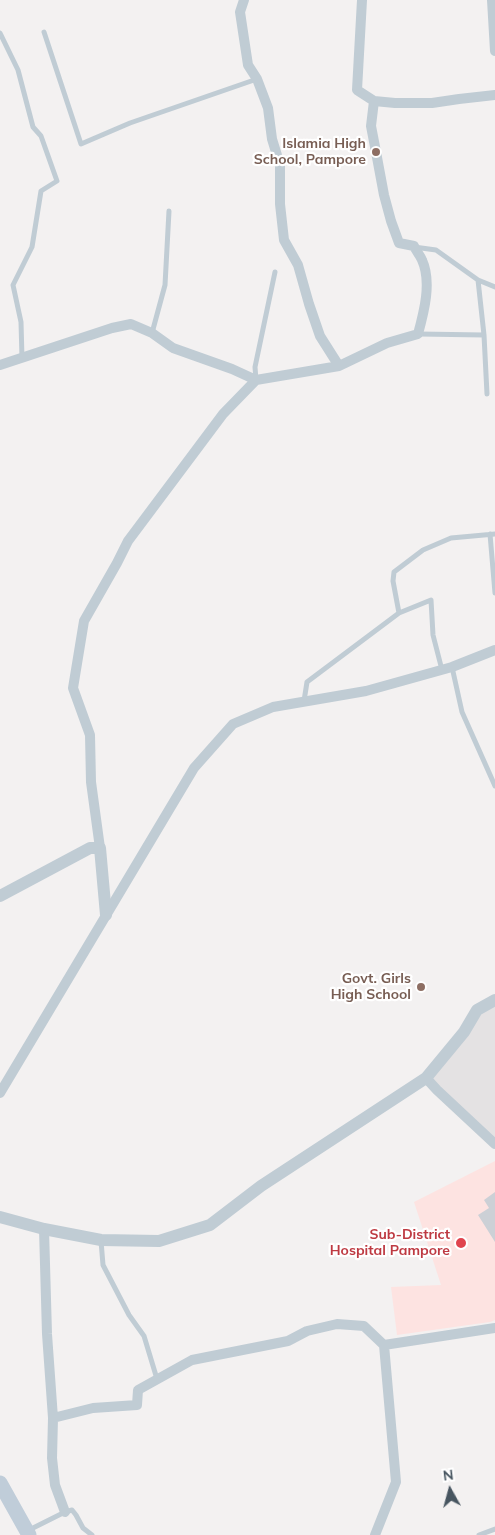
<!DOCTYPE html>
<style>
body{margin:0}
#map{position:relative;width:495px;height:1535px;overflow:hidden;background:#f3f1f1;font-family:Mulish,sans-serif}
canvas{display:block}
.north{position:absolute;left:425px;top:1465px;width:50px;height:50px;-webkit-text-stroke:4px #fff;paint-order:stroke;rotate:353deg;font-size:14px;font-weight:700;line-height:20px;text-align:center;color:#475560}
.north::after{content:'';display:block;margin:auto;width:18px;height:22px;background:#475560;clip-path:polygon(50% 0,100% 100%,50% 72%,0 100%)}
</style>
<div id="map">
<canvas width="495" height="1535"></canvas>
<div class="north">N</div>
</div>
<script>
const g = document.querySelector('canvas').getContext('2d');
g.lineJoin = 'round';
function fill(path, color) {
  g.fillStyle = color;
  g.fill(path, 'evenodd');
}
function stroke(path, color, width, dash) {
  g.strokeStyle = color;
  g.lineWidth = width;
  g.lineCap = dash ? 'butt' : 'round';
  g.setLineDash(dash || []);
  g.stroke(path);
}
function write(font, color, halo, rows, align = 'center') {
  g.font = font + ' Mulish,sans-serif';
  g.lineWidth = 4.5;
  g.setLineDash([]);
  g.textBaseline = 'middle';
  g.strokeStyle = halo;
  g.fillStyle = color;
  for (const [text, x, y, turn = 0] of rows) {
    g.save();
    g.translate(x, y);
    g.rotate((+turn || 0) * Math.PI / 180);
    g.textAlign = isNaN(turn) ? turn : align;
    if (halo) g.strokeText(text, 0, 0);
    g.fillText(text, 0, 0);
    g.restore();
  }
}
fill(new Path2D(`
 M 495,1000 L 495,1144 L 426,1078 L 464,1032 Z`), '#e4e2e3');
fill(new Path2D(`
 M 495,1161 L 495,1320 L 490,1322 L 397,1335 L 391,1287 L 441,1285 L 414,1202 Z`), '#fde3e1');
fill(new Path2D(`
 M 495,1192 L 495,1242 L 478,1215 L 489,1208 L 484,1200 Z`), '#ccd0d6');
stroke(new Path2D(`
 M 44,32 L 81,144 L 130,123 L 257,79
 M 0,33 L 18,70 L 33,127 L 41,136 L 57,181 L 41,191 L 32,247 L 13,285 L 21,322 L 22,358
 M 414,247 L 436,250 L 478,280 L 495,287
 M 478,280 L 484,335 L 487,394
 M 152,333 L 165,285 L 169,211
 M 419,334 L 484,335
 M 256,380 L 255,367 L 275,272
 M 490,534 L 495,593
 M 399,613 L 393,581 L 394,572 L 423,550 L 451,538 L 495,534
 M 452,667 L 462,712 L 495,786
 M 304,701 L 307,682 L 399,613 L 431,600 L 433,635 L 442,670
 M 101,1241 L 103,1265 L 129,1315 L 144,1336 L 157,1379
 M 29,1530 L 65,1512 L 72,1510 L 76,1515 L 83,1528 L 92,1535
 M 479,1535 L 495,1529`), '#c0ccd4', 5);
stroke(new Path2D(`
 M 244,0 L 240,12 L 248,65 L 257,79 L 268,108 L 272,139 L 280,165 L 280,204 L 284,240 L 298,265 L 309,304 L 320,336 L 339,366
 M 362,0 L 357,90 L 374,101 L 395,103 L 432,103 L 459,99 L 495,95
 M 492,0 L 495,51
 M 0,365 L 112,328 L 131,324 L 152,333 L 173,348 L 232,369 L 256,380 L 339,366 L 387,343 L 418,334 C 424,312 432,282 422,260 C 420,255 416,251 414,246 L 399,243 L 391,221 L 384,195 L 376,152 L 371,126 L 374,101
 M 100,848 L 91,782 L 90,735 L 73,688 L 84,621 L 117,563 L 128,541 L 223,414 L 256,380
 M 426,1078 L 437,1090 L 495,1144
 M 0,1093 L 194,768 L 233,724 L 273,707 L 366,691 L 452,667 L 495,650
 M 44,1229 L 47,1334 L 53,1418 L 52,1458 L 55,1485 L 65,1512
 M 384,1345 L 495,1328
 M 53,1418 L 93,1408 L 137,1405 L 138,1390 L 192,1360 L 288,1341 L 307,1331 L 337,1324 L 364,1326 L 384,1345 L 396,1482 L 375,1535`), '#c0ccd4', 10);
stroke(new Path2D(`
 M 0,896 L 90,848 L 100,848 L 106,915
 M 0,1217 L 44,1229 L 101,1240 L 159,1241 L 210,1225 L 261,1186 L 426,1078 L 464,1032 L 477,1010 L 495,1000`), '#c0ccd4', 12);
stroke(new Path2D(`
 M 0,1483 L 29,1535`), '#c0cdd9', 15);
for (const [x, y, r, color] of [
 [376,152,5,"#8d6e63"],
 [421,987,5,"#8d6e63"],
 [461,1243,6,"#e0444e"]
]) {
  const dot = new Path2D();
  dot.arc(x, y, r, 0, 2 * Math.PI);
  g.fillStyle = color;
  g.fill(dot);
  stroke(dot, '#fff', 2);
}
write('bold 14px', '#785e54', '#fff', [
 ["Islamia High",366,144],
 ["School, Pampore",366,160],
 ["Govt. Girls",411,979],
 ["High School",411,995]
], 'right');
write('bold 14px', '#be3a42', '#fff', [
 ["Sub-District",450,1235],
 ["Hospital Pampore",450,1251]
], 'right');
</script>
